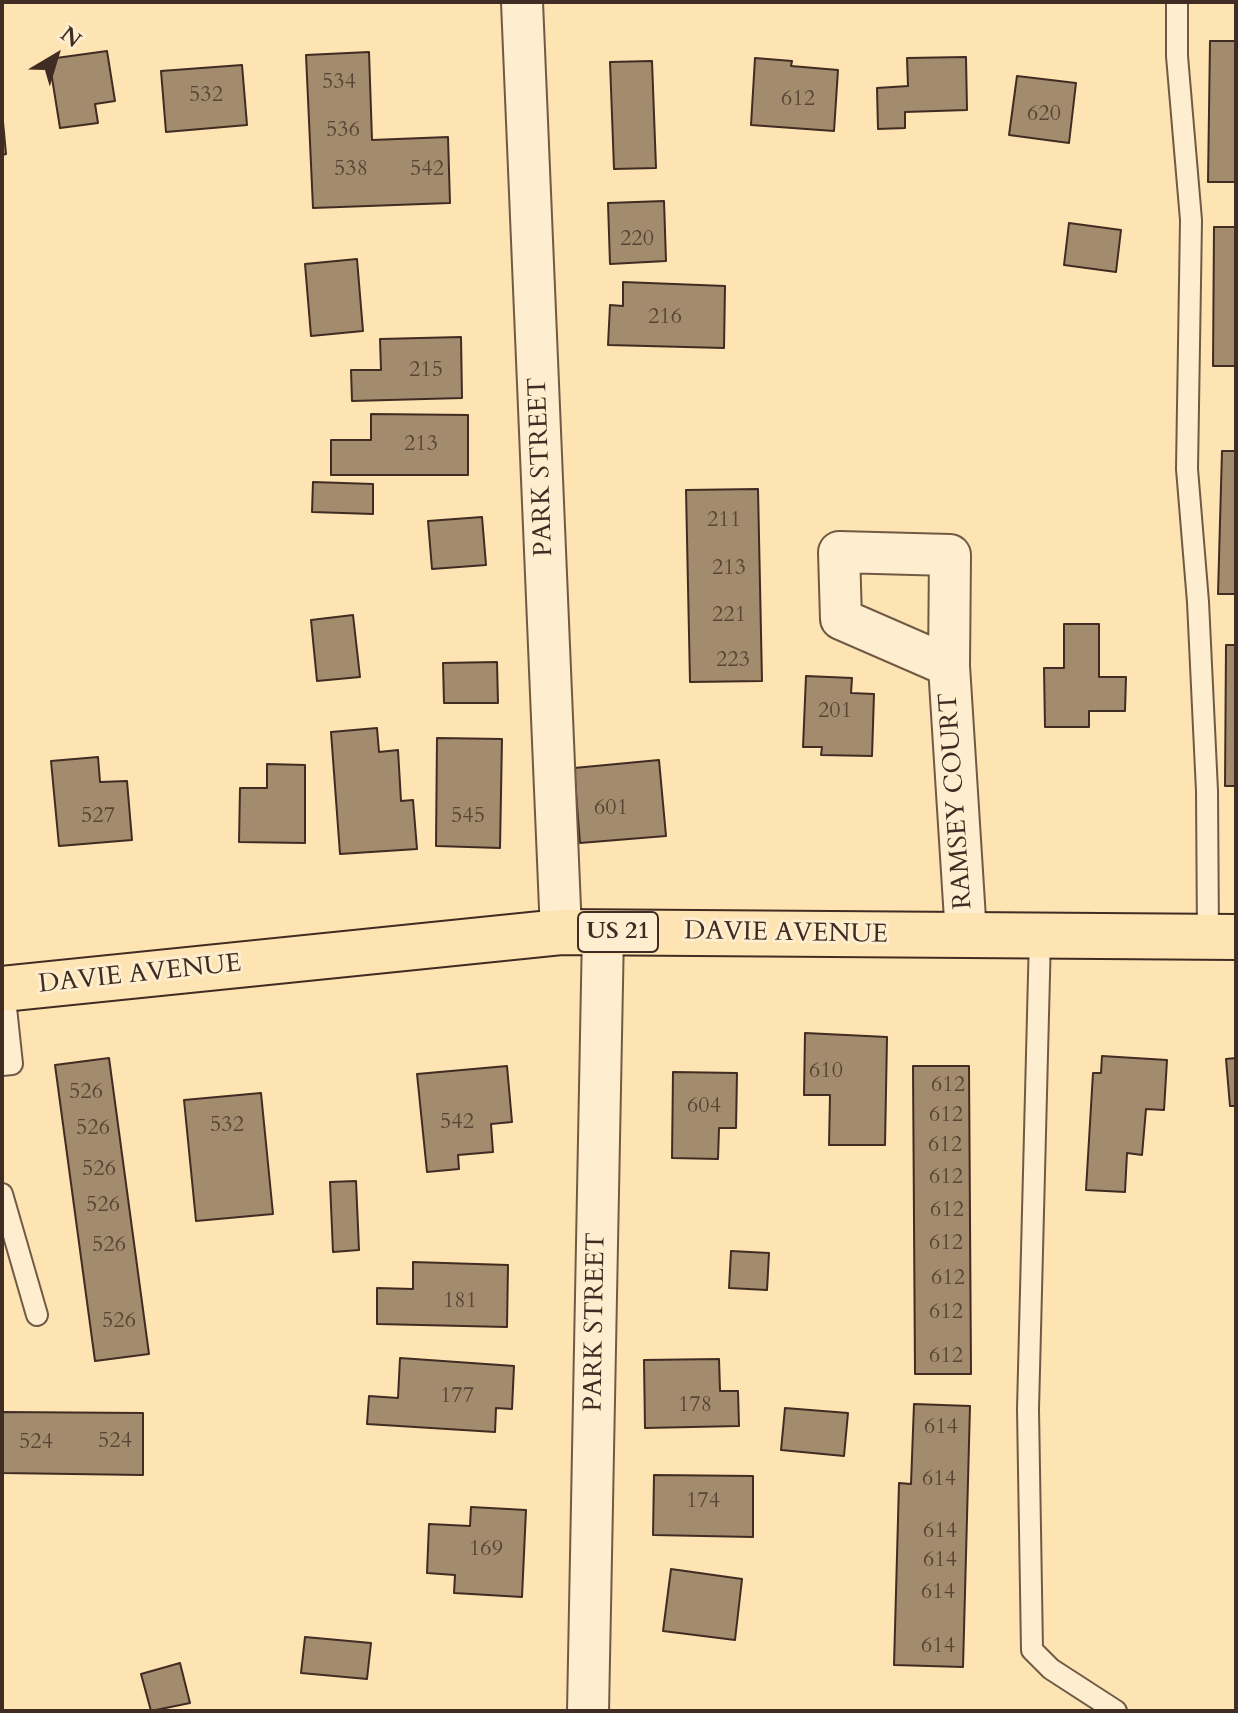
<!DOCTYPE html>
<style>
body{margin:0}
#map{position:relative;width:1238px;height:1713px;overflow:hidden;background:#fee3b3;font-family:Cardo,serif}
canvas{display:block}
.frame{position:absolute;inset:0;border:4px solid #402c22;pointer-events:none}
.north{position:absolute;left:16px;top:16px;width:80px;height:80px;-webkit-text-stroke:6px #feedce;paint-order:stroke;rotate:38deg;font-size:22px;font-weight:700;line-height:32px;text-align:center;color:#402c22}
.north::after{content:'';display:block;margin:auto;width:28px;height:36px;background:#402c22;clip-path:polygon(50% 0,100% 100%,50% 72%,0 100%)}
</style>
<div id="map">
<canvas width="1238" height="1713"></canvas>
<div class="frame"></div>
<div class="north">N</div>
</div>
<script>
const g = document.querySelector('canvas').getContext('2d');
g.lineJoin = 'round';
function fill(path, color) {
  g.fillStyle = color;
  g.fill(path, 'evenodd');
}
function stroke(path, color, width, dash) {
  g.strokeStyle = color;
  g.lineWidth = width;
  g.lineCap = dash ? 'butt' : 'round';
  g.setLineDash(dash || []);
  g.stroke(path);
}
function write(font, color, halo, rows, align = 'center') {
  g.font = font + ' Cardo,serif';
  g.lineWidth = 6;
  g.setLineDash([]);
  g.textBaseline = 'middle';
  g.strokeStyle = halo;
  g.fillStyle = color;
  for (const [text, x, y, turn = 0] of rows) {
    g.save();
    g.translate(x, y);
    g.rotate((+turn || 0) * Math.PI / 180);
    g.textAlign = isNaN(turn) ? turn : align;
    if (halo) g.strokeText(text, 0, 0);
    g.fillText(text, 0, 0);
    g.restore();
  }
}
const building = new Path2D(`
 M 1210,41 L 1236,41 L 1236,182 L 1208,182 Z
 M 107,51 L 115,101 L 95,104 L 98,123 L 60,128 L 49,59 Z
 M 369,52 L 372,140 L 448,137 L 450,203 L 313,208 L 306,55 Z
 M 966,57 L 967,110 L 905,112 L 905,128 L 878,129 L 877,88 L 908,86 L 907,58 Z
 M 755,58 L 792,61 L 791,66 L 838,70 L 834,131 L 751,125 Z
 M 652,61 L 656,168 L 614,169 L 610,62 Z
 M 242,65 L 247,125 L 166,132 L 161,71 Z
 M 1017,76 L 1076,83 L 1069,143 L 1009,135 Z
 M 2,111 L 6,154 L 2,155 Z
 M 664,201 L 666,261 L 610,264 L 608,203 Z
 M 1069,223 L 1121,230 L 1116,272 L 1064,265 Z
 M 1214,227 L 1236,227 L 1236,366 L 1213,366 Z
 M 357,259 L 363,331 L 311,336 L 305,264 Z
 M 623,282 L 725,286 L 724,348 L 608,345 L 610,305 L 623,306 Z
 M 461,337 L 462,398 L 352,401 L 351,370 L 381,370 L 380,339 Z
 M 371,414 L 468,415 L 468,475 L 331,475 L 331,440 L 371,440 Z
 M 1222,451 L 1236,451 L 1236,594 L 1218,594 Z
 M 313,482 L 373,484 L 373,514 L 312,512 Z
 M 758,489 L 762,681 L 690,682 L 686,490 Z
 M 482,517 L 486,565 L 432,569 L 428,521 Z
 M 353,615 L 360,677 L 317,681 L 311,620 Z
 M 1064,624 L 1099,624 L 1099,677 L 1126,677 L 1125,711 L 1089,711 L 1089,727 L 1045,727 L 1044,668 L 1064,668 Z
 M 1226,645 L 1236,645 L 1236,786 L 1225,786 Z
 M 497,662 L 498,703 L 444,703 L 443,663 Z
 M 806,676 L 852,678 L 851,693 L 874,694 L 872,756 L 821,755 L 822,747 L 803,747 Z
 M 377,728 L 379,752 L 398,750 L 401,801 L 413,800 L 417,849 L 340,854 L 331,732 Z
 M 437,738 L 502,739 L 500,848 L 436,846 Z
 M 98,757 L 100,782 L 127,781 L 132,840 L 59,846 L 51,761 Z
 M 659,760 L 666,836 L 580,843 L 574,768 Z
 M 267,764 L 305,765 L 305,843 L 239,842 L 240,788 L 267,788 Z
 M 805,1033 L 887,1037 L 885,1145 L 829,1145 L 830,1095 L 804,1095 Z
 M 1102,1056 L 1167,1060 L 1164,1110 L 1146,1109 L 1142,1155 L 1127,1153 L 1125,1192 L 1086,1190 L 1093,1073 L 1101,1073 Z
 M 109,1058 L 149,1354 L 95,1361 L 55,1065 Z
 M 1236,1058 L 1236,1106 L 1230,1106 L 1226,1059 Z
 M 507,1066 L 512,1122 L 491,1124 L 493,1152 L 458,1155 L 459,1169 L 427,1172 L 417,1074 Z
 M 913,1066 L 969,1066 L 971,1374 L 915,1374 Z
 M 673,1072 L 737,1073 L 736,1128 L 719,1128 L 718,1159 L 672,1158 Z
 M 261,1093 L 273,1214 L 196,1221 L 184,1100 Z
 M 356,1181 L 359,1250 L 333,1252 L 330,1182 Z
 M 731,1251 L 769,1253 L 767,1290 L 729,1288 Z
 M 413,1262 L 508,1265 L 507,1327 L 377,1324 L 377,1288 L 413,1289 Z
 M 400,1358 L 514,1366 L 512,1409 L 496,1408 L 495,1432 L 367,1424 L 369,1396 L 398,1398 Z
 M 719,1359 L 720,1391 L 738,1391 L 739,1426 L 645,1428 L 644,1360 Z
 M 914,1404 L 970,1406 L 963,1667 L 894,1665 L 899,1483 L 911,1484 Z
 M 785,1408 L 848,1413 L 844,1456 L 781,1450 Z
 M 2,1412 L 143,1413 L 143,1475 L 2,1473 Z
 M 654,1475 L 753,1476 L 753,1537 L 653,1535 Z
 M 471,1507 L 526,1510 L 522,1597 L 454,1593 L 455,1575 L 427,1573 L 429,1524 L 470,1526 Z
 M 671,1569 L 742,1579 L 735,1640 L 663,1631 Z
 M 305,1637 L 371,1643 L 367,1679 L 301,1673 Z
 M 180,1663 L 190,1703 L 151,1711 L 141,1674 Z`);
fill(building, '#a38b6d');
stroke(building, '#402c22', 2);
const lane = new Path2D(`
 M 1177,2 L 1177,56 L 1191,220 L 1187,469 L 1198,602 L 1207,791 L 1208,937
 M 1040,936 L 1028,1409 L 1032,1650 L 1051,1669 L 1116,1711
 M 2,1065 L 12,1064 L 4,989
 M 2,1194 L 37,1315`);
const street = new Path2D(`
 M 522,2 L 561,932
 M 839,552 L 950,555 L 949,666 L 841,619 Z
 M 949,666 L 966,935
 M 588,1711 L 603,932`);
const primary = new Path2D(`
 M 2,989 L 561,932 L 1236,937`);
stroke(lane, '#705a46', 24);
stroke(street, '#705a46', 44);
stroke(primary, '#402c22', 48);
stroke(lane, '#feedce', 20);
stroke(street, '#feedce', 40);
stroke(primary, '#fee3b3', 44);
write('22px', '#594435', null, [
 ["534",339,83],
 ["532",206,96],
 ["612",798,100],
 ["620",1044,115],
 ["536",343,131],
 ["538",351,170],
 ["542",427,170],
 ["220",637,240],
 ["216",665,318],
 ["215",426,371],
 ["213",421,445],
 ["211",724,521],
 ["213",729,569],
 ["221",729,616],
 ["223",733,661],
 ["201",835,712],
 ["601",611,809],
 ["527",98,817],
 ["545",468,817],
 ["610",826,1072],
 ["612",948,1086],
 ["526",86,1093],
 ["604",704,1107],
 ["612",946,1116],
 ["542",457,1123],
 ["532",227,1126],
 ["526",93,1129],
 ["612",945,1146],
 ["526",99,1170],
 ["612",946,1178],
 ["526",103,1206],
 ["612",947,1211],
 ["612",946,1244],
 ["526",109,1246],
 ["612",948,1279],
 ["181",460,1302],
 ["612",946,1313],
 ["526",119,1322],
 ["612",946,1357],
 ["177",457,1397],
 ["178",695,1406],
 ["614",941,1428],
 ["524",115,1442],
 ["524",36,1443],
 ["614",939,1480],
 ["174",703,1502],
 ["614",940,1532],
 ["169",486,1550],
 ["614",940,1561],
 ["614",938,1593],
 ["614",938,1647]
]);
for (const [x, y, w] of [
 [618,932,80]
]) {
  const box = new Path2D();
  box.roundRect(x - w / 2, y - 20, w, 40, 6);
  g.fillStyle = '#feedce';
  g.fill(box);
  stroke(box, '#402c22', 2);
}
write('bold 24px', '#402c22', null, [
 ["US 21",618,932]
]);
write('26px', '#402c22', '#feedce', [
 ["PARK STREET",542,467,-92],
 ["RAMSEY COURT",957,801,-94],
 ["DAVIE AVENUE",786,934,1],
 ["DAVIE AVENUE",140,975,-6],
 ["PARK STREET",596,1322,-89]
]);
</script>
